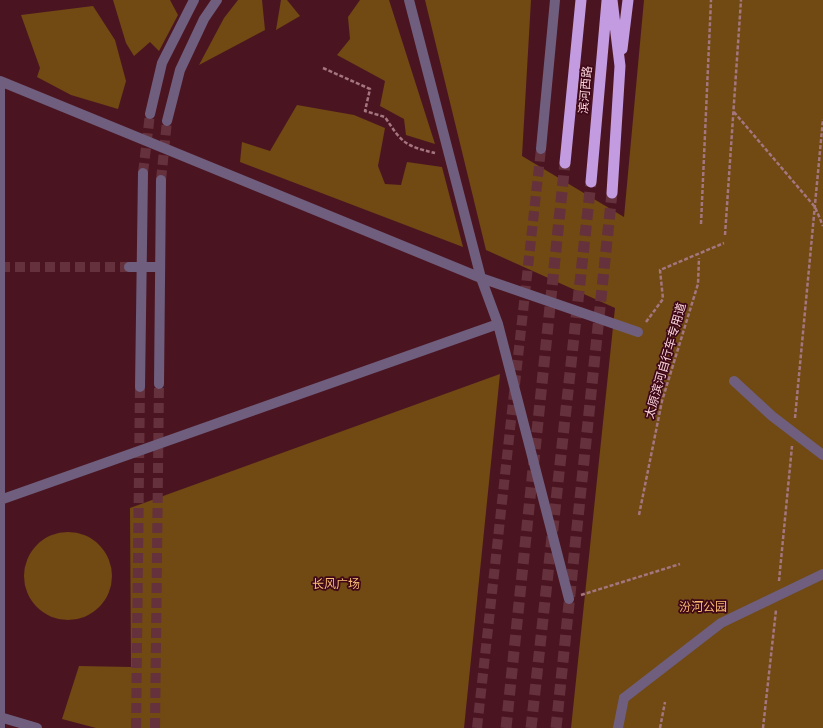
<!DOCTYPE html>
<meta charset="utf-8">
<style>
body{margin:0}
canvas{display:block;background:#4b1421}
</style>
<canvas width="823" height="728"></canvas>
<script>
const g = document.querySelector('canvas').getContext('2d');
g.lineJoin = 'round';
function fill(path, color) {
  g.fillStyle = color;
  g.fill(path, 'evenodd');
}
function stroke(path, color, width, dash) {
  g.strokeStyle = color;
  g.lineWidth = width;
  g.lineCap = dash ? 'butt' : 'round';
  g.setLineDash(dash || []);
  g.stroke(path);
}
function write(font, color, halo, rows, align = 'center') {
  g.font = font + ' "Fira Sans Condensed","Noto Sans SC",sans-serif';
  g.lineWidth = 3.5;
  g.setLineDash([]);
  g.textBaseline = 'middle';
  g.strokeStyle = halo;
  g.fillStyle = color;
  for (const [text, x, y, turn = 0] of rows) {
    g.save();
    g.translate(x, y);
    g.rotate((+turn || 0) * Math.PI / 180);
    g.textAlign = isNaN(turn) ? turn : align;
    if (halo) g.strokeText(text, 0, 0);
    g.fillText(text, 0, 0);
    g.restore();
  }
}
fill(new Path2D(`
 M 113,0 L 170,0 L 178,15 L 159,51 L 150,42 L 134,56 L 126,43 Z
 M 238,0 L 262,0 L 265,30 L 199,65 L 224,18 Z
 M 281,0 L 287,0 L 300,16 L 276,30 Z
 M 360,0 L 389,0 L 435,144 L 406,135 L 404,119 L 380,106 L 385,81 L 337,55 L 350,39 L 348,17 Z
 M 425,0 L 531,0 L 522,156 L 624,217 L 644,0 L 823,0 L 823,728 L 571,728 L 615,308 L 486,250 Z
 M 93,6 L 115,40 L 126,81 L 118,109 L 71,95 L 37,77 L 40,68 L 21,15 Z
 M 297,105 L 354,115 L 385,128 L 378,166 L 385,184 L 401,185 L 407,162 L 442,167 L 463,247 L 240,162 L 242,142 L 270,151 Z
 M 500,374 L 464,728 L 96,728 L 62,719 L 79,666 L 131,667 L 130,508 Z
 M24 576a44 44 0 1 1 88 0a44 44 0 1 1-88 0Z`), '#704913');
stroke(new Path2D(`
 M 143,173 L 150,114
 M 161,180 L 167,121
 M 0,267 L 129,267
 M 136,728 L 140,387
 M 155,728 L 159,384
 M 477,728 L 541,149`), '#65313d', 10, [10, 5]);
stroke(new Path2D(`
 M 506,728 L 565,163
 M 531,728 L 591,182
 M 556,728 L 612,193`), '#65313d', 11, [11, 5.5]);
stroke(new Path2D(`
 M 323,68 L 370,89 L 365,111 L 385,117 C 402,143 405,146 435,153
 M 734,112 L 815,207 L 823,226
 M 701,224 L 711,0
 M 725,235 L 741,0
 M 646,322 L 663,299 L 660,270 L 724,243
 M 795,418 L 823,119
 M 639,515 L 662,401 L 698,284 L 699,258
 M 779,581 L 792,446
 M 581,595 L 680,564
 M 660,728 L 665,702
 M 763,728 L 776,610`), '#a4767f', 2.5, [4, 2]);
stroke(new Path2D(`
 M 409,0 L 481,278 L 498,324 L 569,599
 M 0,81 L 481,278 L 638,332
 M 0,81 L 0,728
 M 0,500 L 498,324
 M 0,717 L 37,728
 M 618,728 L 624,698`), '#6f5e7d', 10);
stroke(new Path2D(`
 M 150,114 L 162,63 L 194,0
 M 167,121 L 180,70 L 204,19 L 217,0
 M 541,149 L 555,0
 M 129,267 L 160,267
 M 159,384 L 161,180
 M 140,387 L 143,173`), '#6f5e7d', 10);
stroke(new Path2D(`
 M 612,0 L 620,66 L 612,193
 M 622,49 L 628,0
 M 565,163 L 581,0
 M 591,182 L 607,1`), '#c29be0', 11);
stroke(new Path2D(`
 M 734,381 L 772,416 L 823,455
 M 624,698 L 721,623 L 823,574`), '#6f5e7d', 10);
write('12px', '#fad5da', '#3f0818', [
 ["滨河西路",586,90,-85],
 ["太原滨河自行车专用道",666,361,-74]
]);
write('12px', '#fbbc73', '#3f0818', [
 ["长风广场",336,585],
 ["汾河公园",703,608]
]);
</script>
